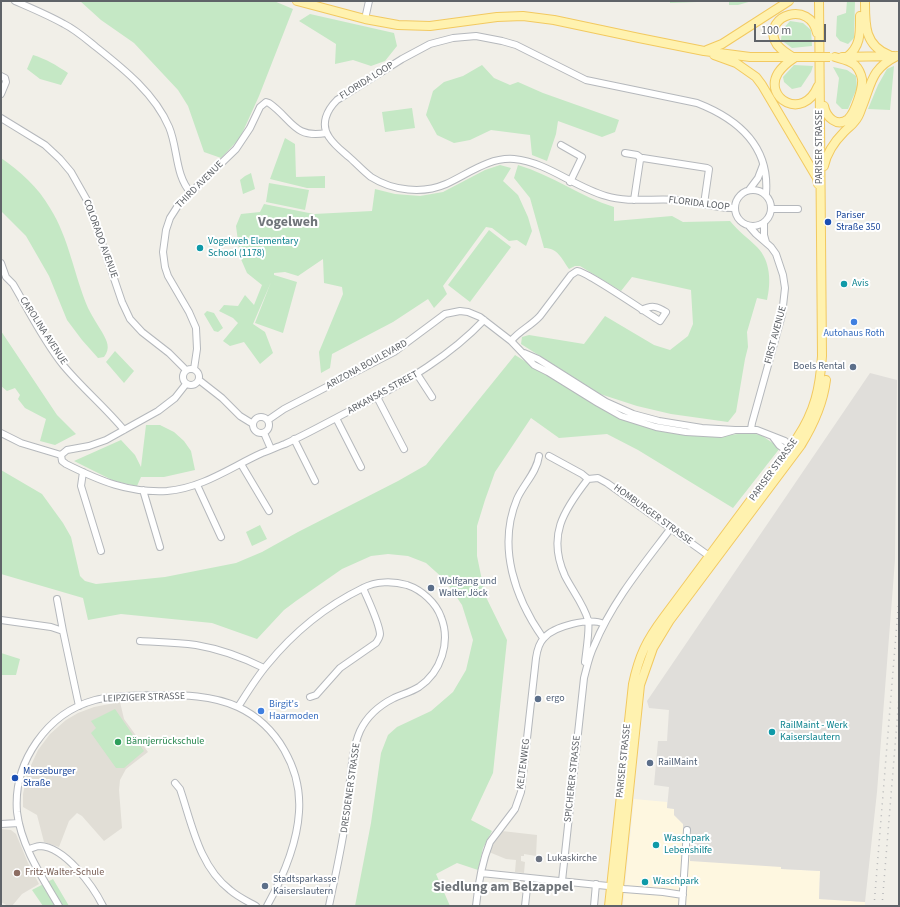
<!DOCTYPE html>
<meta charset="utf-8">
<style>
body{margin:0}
#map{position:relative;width:900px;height:907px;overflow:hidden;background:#f1efe8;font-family:"Source Sans 3",sans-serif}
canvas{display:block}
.frame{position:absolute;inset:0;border:2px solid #5f6368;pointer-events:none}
.scale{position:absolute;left:754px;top:24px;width:72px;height:18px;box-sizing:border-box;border:2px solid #5f6368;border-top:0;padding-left:5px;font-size:12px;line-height:14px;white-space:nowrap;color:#5f6368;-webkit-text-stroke:3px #fff;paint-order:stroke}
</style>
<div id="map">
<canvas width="900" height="907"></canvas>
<div class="frame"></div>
<div class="scale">100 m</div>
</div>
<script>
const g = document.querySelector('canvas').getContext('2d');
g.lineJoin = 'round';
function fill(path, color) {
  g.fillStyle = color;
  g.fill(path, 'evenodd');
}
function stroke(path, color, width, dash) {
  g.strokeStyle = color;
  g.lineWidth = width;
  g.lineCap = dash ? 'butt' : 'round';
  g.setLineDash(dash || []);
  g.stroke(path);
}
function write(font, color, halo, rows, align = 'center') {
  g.font = font + ' "Source Sans 3",sans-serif';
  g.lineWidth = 4;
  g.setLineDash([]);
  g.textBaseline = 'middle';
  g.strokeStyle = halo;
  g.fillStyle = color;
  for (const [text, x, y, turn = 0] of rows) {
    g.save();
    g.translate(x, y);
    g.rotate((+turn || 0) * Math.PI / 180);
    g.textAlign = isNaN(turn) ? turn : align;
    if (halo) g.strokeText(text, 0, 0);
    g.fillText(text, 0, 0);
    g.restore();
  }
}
fill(new Path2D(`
 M 634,799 L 667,802 L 667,808 L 674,809 L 674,815 L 691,831 L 781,867 L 781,869 L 820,871 L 819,899 L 865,902 L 865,906 L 623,906 Z`), '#fef7e0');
fill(new Path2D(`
 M 870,373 L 897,380 L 895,560 L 877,792 L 865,902 L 819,899 L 820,871 L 781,869 L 781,867 L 690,861 L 691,831 L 683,830 L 683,824 L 674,815 L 674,809 L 667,808 L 669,787 L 654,785 L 658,741 L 667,741 L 669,710 L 649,708 L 647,701 Z`), '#e0deda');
fill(new Path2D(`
 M 120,702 L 124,719 L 148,752 L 126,769 L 120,780 L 119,790 L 122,828 L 104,841 L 82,816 L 77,813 L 69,821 L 59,847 L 44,842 L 37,815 L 23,807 L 23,794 L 27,774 L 38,750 L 50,734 L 66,720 L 78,713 L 94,707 Z
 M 1,829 L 11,830 L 16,834 L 28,863 L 39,884 L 22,894 L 12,906 L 8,906 L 1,902 Z
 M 502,831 L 537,835 L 536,856 L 524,854 L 524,856 L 521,856 L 521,861 L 525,862 L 524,873 L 515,872 L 516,860 L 506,859 L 489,852 L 497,838 Z`), '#e1ded6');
fill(new Path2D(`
 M 80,1 L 274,1 L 293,9 L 259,96 L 240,138 L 221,158 L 204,152 L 188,106 L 178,90 L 134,43 L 101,20 Z
 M 670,1 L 724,1 L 670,3 Z
 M 729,1 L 752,1 L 738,5 L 729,5 Z
 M 847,1 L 855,1 L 854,38 L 848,44 L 840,41 L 836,36 L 837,16 L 846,13 Z
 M 310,14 L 394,33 L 397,46 L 385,61 L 371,66 L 353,60 L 335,64 L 336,44 L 299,21 Z
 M 790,21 L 803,23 L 811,30 L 812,46 L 792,48 L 781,40 L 782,30 Z
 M 33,55 C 46,59 56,65 68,73 L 61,85 L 40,79 L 27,69 Z
 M 482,65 L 494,78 L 510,85 L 518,82 L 543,93 L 619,120 L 615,132 L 602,137 L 558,121 L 556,134 L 547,161 L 532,155 L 530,135 L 491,130 L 470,140 L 454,143 L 437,135 L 426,115 L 433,91 L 444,82 L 463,76 Z
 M 794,65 L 813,66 L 811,72 L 801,87 L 792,89 L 784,82 L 783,77 Z
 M 894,66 L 890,110 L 868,109 L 878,85 L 887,69 Z
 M 833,67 L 847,70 L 856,76 L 857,88 L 848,109 L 842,109 L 836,103 L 839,78 Z
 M 412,108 L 415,128 L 385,132 L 382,112 Z
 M 285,138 L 295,144 L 296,177 L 325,176 L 325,188 L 307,188 L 270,179 Z
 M 1,158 C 21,172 38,187 50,208 C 69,238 74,275 88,308 C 92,316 97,324 102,332 C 107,341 111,348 104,357 L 98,358 L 82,340 L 67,320 L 49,276 L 26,236 L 1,211 Z
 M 500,165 L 511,168 L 503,181 L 518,195 L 528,217 L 532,231 L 526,246 L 517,240 L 509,241 L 492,228 L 486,227 L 443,286 L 447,294 L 434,308 L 428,299 L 393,322 L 332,354 L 330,368 L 321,373 L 319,352 L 343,294 L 342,287 L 324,283 L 323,259 L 298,276 L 285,272 L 274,273 L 274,275 L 297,282 L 283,333 L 255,323 L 271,282 L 253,324 L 265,332 L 273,353 L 260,364 L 244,342 L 230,346 L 223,341 L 238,323 L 233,318 L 219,311 L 224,305 L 238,306 L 245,295 L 254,305 L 262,285 L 247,273 L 240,257 L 236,226 L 241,214 L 260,212 L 264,204 L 314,214 L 372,211 L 375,189 L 395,194 L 420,196 L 443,192 L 485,170 Z
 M 518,165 C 552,175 581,197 614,207 L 614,221 L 672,216 L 683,222 L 730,221 C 738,231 748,238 757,247 C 771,261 771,283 767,300 L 757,298 L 747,332 L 748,347 L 745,359 L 736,412 L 728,422 L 671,414 L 637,406 L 600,394 L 521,344 L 522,337 L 529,335 L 584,344 L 605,316 L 654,345 L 670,350 L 688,336 L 693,324 L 691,290 L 632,277 L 621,291 L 580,266 L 575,266 L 569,269 C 561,258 558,248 544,248 L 530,198 L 514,178 Z
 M 251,173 L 255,189 L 243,194 L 240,180 L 245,176 Z
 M 269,183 L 309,190 L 305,210 L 266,202 Z
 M 489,230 L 511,247 L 470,302 L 448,285 Z
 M 207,311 L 214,313 L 223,328 L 218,332 L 214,331 L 204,314 Z
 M 1,331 L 57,415 L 76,434 L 55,445 L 40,441 L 46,419 L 25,408 L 18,399 L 20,395 L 15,388 L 7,391 L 1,386 Z
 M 115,351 L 134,371 L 124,383 L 106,362 Z
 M 515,355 L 592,403 L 652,428 L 717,436 L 749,433 L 761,435 L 780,448 L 733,508 L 638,450 L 607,434 L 559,438 L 531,418 L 495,472 L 485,500 L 477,526 L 477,556 L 485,595 L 507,640 L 493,773 L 471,820 L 492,831 L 483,848 L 478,870 L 457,863 L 436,874 L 450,906 L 355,906 L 371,823 L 381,753 L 388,735 L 397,727 L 431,711 L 453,692 L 466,670 L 473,640 L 462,605 L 445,580 L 426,563 L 408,556 L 388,554 L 371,556 L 342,569 L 296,601 L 284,610 L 257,639 L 212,623 L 121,614 L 88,620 L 83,598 L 1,574 L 1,470 L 42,494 L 63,523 L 71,537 L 80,576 L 85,581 L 96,584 L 165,577 L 236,563 L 262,552 L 298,532 L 398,481 L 426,465 Z
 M 146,425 L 160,425 L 174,432 L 184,441 L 191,451 L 195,470 L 164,477 L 141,477 L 137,486 L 114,481 L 74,461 L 121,440 L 135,455 L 141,467 Z
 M 260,525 L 267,539 L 252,546 L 246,532 Z
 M 1,653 L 20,659 L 16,675 L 1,675 Z
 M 115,709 L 144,751 L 124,768 L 116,768 L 91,733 L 96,728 L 91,721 Z
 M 53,879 L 69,906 L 43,906 L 32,890 Z`), '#c5e8c5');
const minor = new Path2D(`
 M 15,1 C 31,8 48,15 64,24 C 76,30 86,39 96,47 C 124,69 155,94 169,127 C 178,148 175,176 191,193
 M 365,19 L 369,1
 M 1,76 L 5,78 L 6,82 L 1,94
 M 1,118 L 45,145 L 60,159 L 71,172 L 88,202 L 122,302 L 130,319 L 142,332 L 169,353 L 186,370
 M 561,145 L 582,157 L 570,182
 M 625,153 L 637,155 L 641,158
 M735 208a18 18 0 1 1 36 0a18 18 0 1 1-36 0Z
 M 749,190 L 758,178 L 763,165
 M 634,200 L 640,160 L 643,158 L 707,168 L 709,169 L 704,204
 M 735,208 C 716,209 697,201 678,200 C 654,198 629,203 606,196 C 574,187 547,162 514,159 C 489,157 468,174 446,184 C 423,194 393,191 371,177 C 363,171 356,163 349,157 C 342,151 334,145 329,137 C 320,124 327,110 337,100 L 402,59 L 430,44 L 453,38 L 476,36 L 502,41 L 516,45 L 586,80 L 697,103 C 738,119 770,146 766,194
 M 772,209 L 798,209
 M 764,223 L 764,235 L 766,242
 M 749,226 L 756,234 L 771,247 L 776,254 L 783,275 L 785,288 L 782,315 L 752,423 L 751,429
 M 1,263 L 6,277 L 13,284 C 29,311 43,340 63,365 C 82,388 105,407 124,430
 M 511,341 C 520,330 531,326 540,316 L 571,275 L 577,271 C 586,271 648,314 660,321 L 666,312 C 657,306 651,305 642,310
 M 524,353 L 538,359 L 606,402 L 633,414 L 659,421 L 702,428 L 735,430 L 757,430 L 785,441 L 793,449
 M183 377a8 8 0 1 1 16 0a8 8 0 1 1-16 0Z
 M 194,369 L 197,349 L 196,328 L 189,312 L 168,276 L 165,267 L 163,252 L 166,230 L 170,218 L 179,204 L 236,149 L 250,128 L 260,107 L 266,102 L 269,103 C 292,119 294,139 326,133
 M 417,374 L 432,397
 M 199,380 L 222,398 L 240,416 L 253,424
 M 377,397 L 404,449
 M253 425a8 8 0 1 1 16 0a8 8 0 1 1-16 0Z
 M 336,418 L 361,467
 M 268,420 L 284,409 L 394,352 L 445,314 L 460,311 L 468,312 L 480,317 L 511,341 L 534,365 L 548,372 L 598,403 L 621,416 L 656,427 L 686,432 L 721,434 L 735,430
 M 1,433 L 21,443 L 61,455
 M 264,433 L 271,449
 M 773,437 L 779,445 L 791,454
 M 294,439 L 315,481
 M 61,455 L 62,461 L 66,464 C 100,481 128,493 167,491 C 203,488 231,467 262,453 C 270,450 277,447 285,444 C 311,432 337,417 363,404 C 407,381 450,356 484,320
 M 61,455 L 67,450 L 89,446 L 106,440 L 158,411 L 175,398 L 186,384
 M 539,456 C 537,472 523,485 517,499 C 497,547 515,598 543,638
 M 549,456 L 582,474 L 588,479
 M 241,464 L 269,511
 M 83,472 L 81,486 L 101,551
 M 197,485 L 221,537
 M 143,490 L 160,547
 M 57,599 L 63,631
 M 1,620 L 51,627 L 63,631 L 79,706
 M 140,641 C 158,642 177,642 196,645 C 220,649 242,657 264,668
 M 585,662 C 586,652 590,629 588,620 C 584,605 572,590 565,576 C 547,536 563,511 588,479 L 598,478 L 607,483 L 712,558
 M 310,697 L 316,695 L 340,668 L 376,643 C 378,640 380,637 380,634 C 379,622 368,600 363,588
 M 238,707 C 247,693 256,678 267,665 C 293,633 326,606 363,588 C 376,581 393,581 407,585 C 422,590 436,603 441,617 C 451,642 441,672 419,687 C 411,692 403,694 394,698 C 380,705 367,716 360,731 C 350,753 350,792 346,817 C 342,847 335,876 329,906
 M 175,783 L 180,789 C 192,824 199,866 230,890 C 238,897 247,901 256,906
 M 1,824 L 19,823
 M 28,849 C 31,849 36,846 40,846 C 65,847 93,886 103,906
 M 481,873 L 608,886 L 624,889 L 663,892 L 683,895
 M 562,881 L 584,678 C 587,667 589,656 594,646 C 612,602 643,565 671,528
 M 59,906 C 42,877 21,846 17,812 C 13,762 47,713 95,700 C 114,695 135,696 155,695 C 183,695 212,695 238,707 C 277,725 302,769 299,812 C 297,845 283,877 267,906
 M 476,906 C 478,885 482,862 490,842 L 515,809 L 521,792 L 536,658 C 537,651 539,643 544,638 C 554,626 590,617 604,624
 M 525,906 L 528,879
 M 594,906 L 596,884
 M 682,906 L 687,830`);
const major = new Path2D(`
 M 297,1 L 365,19 L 398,25 L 430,26 L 497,17 L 523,16 L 554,20 L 639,38 L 704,51 L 750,57 L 815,57
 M 865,1 C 865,24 864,45 889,55
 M 707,50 L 722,44 L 789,1
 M 714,55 L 736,63 L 756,77 L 762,85 L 817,178 L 818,184
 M 842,57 L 894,56
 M 847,57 C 861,46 860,33 860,16
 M 794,58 C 787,53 778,49 775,41 C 764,15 810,0 817,33
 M 794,58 C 788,62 782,67 778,73 C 763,98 803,122 818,86
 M 824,106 C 826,117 837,128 848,119 C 855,113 863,88 862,79 C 861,74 859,69 855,65 C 849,60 842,59 835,57
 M 824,166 C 827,152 834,142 844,132 C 848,128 852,125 855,121 C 859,117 860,112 862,107 C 872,82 871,69 897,56
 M 609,906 L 633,684 C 639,656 646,641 664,617 L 797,438 C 815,411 820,388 822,356 L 819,1
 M 617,906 L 640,685 L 653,648 L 670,620 L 801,445 C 814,424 823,404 826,380`);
stroke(minor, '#b5b8bc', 8);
stroke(major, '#f2c960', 10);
stroke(minor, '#fff', 6);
stroke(major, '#fff2af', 8);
stroke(new Path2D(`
 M 874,906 L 899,597
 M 882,906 L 899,697`), '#b6b7b8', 1.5, [1, 5]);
const majorBridge = new Path2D(`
 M 815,57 L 830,57`);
stroke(majorBridge, '#f2c960', 10, []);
stroke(majorBridge, '#fff2af', 8);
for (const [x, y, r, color] of [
 [828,222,4,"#1a4fb4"],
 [200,248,4,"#0f9aa8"],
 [844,284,4,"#0f9aa8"],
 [854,322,4,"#3f7fe0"],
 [853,367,4,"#5c6f8a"],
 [431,588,4,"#5c6f8a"],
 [538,699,4,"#5c6f8a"],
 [261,711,4,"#3f7fe0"],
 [772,732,4,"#0f9aa8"],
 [118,742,4,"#2e9e5b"],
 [650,763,4,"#5c6f8a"],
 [15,778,4,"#1a4fb4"],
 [656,845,4,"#0f9aa8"],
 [539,859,4,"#6b7280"],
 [17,873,4,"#8d6e63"],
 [645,882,4,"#0f9aa8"],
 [265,886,4,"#5c6f8a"]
]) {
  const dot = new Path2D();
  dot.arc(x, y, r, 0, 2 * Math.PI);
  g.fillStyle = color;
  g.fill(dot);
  stroke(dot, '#fff', 1.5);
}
write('10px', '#5f6368', '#fff', [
 ["FLORIDA LOOP",367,81,-32],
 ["PARISER STRASSE",820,147,-90],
 ["THIRD AVENUE",200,185,-45],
 ["FLORIDA LOOP",699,204,7],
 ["COLORADO AVENUE",100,239,70],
 ["CAROLINA AVENUE",43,331,57],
 ["FIRST AVENUE",776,335,-75],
 ["ARIZONA BOULEVARD",367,365,-29],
 ["ARKANSAS STREET",383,393,-29],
 ["PARISER STRASSE",774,470,-54],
 ["HOMBURGER STRASSE",653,515,36],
 ["LEIPZIGER STRASSE",144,698,-2],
 ["PARISER STRASSE",624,761,-84],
 ["KELTENWEG",524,764,-83],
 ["SPICHERER STRASSE",573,779,-84],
 ["DRESDENER STRASSE",351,788,-82]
]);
write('10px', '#164399', '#fff', [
 ["Pariser",836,216],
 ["Straße 350",836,228],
 ["Merseburger",23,772],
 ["Straße",23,784]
], 'left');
write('10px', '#0d838f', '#fff', [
 ["Vogelweh Elementary",208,242],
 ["School (1178)",208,254],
 ["Avis",852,284],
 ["RailMaint - Werk",780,726],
 ["Kaiserslautern",780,738],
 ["Waschpark",664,839],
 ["Lebenshilfe",664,851],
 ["Waschpark",653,882]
], 'left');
write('10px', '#366cbe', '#fff', [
 ["Autohaus Roth",854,334],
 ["Birgit's",269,705,"left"],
 ["Haarmoden",269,717,"left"]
]);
write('10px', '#4e5e75', '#fff', [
 ["Boels Rental",845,367,"right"],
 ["Wolfgang und",439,582],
 ["Walter Jöck",439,594],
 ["ergo",546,699],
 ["RailMaint",658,763],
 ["Stadtsparkasse",273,880],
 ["Kaiserslautern",273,892]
], 'left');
write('10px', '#27864d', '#fff', [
 ["Bännjerrückschule",126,742]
], 'left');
write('10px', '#5b616d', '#fff', [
 ["Lukaskirche",547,859]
], 'left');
write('10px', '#785e54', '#fff', [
 ["Fritz-Walter-Schule",25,873]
], 'left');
write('bold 14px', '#70757a', '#fff', [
 ["Vogelweh",288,223],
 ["Siedlung am Belzappel",503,888]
]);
</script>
